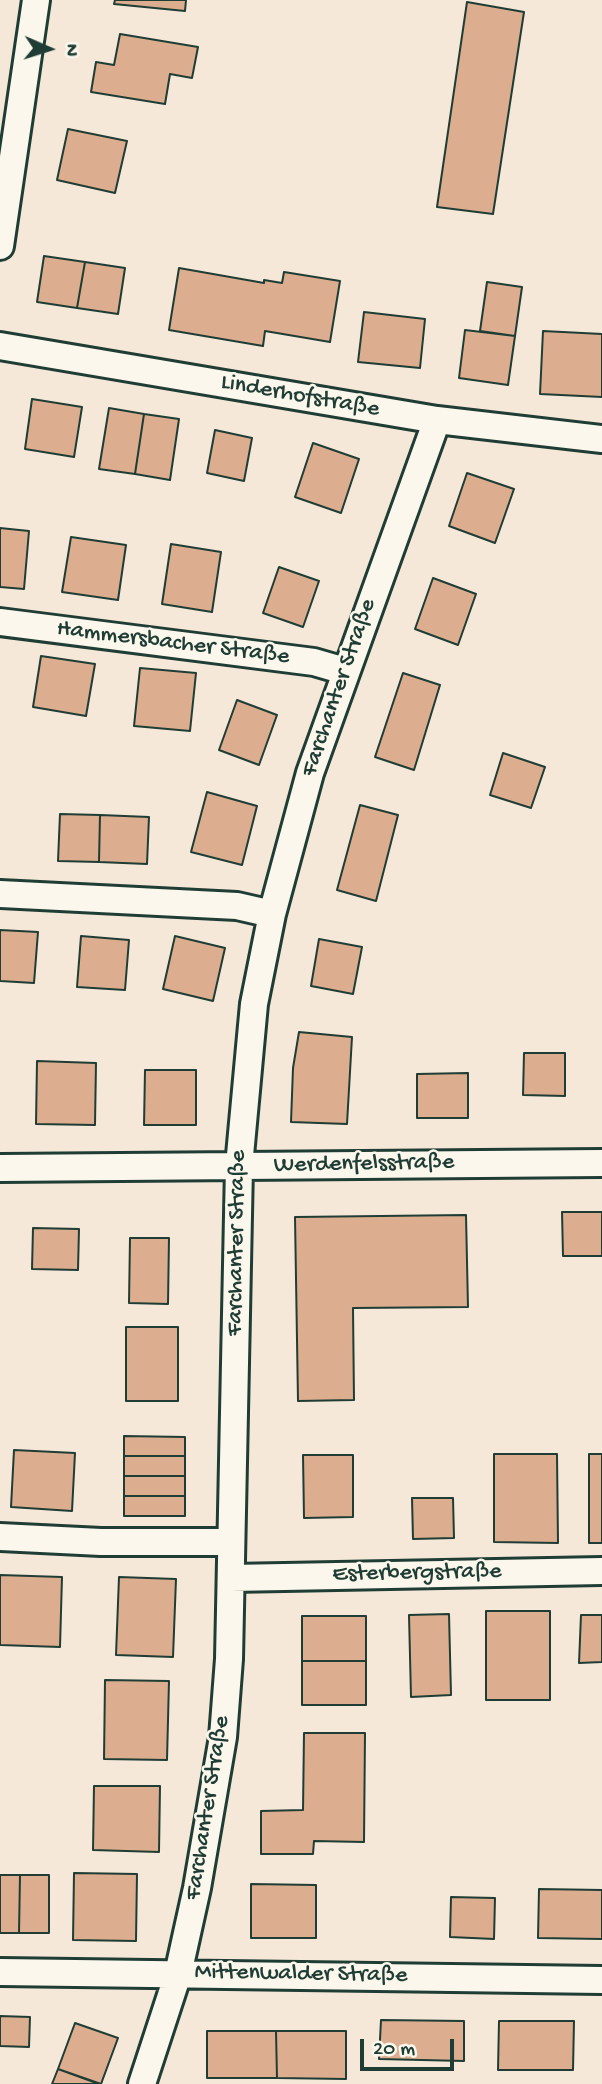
<!DOCTYPE html>
<meta charset="utf-8">
<style>
body{margin:0}
#map{position:relative;width:602px;height:2084px;overflow:hidden;background:#f5e8d9;font-family:"Gochi Hand",sans-serif}
canvas{display:block}
.north{position:absolute;left:14px;top:14px;width:70px;height:70px;-webkit-text-stroke:5px #fbf7ec;paint-order:stroke;rotate:93deg;font-size:19px;font-weight:700;line-height:28px;text-align:center;color:#1f3d34}
.north::after{content:'';display:block;margin:auto;width:24px;height:32px;background:#1f3d34;clip-path:polygon(50% 0,100% 100%,50% 72%,0 100%)}
.scale{position:absolute;left:360px;top:2039px;width:94px;height:32px;box-sizing:border-box;border:4px solid #1f3d34;border-top:0;padding-left:9px;font-size:21px;line-height:24px;white-space:nowrap;color:#1f3d34;-webkit-text-stroke:5px #fbf7ec;paint-order:stroke}
</style>
<div id="map">
<canvas width="602" height="2084"></canvas>
<div class="north">N</div>
<div class="scale">20 m</div>
</div>
<script>
const g = document.querySelector('canvas').getContext('2d');
g.lineJoin = 'round';
function fill(path, color) {
  g.fillStyle = color;
  g.fill(path, 'evenodd');
}
function stroke(path, color, width, dash) {
  g.strokeStyle = color;
  g.lineWidth = width;
  g.lineCap = dash ? 'butt' : 'round';
  g.setLineDash(dash || []);
  g.stroke(path);
}
function write(font, color, halo, rows, align = 'center') {
  g.font = font + ' "Gochi Hand",sans-serif';
  g.lineWidth = 5;
  g.setLineDash([]);
  g.textBaseline = 'middle';
  g.strokeStyle = halo;
  g.fillStyle = color;
  for (const [text, x, y, turn = 0] of rows) {
    g.save();
    g.translate(x, y);
    g.rotate((+turn || 0) * Math.PI / 180);
    g.textAlign = isNaN(turn) ? turn : align;
    if (halo) g.strokeText(text, 0, 0);
    g.fillText(text, 0, 0);
    g.restore();
  }
}
const building = new Path2D(`
 M 115,0 L 186,0 L 185,11 L 114,4 Z
 M 467,2 L 524,12 L 493,214 L 437,207 Z
 M 120,34 L 198,47 L 192,78 L 170,74 L 165,104 L 91,92 L 96,62 L 114,65 Z
 M 68,129 L 127,141 L 115,193 L 57,180 Z
 M 44,256 L 85,262 L 77,308 L 37,302 Z
 M 85,262 L 125,268 L 118,314 L 77,308 Z
 M 179,268 L 264,283 L 264,280 L 282,283 L 284,272 L 340,281 L 330,342 L 265,331 L 263,346 L 169,330 Z
 M 487,282 L 522,287 L 515,336 L 480,331 Z
 M 364,312 L 425,319 L 420,368 L 358,362 Z
 M 465,330 L 515,336 L 508,385 L 459,378 Z
 M 543,331 L 602,334 L 602,397 L 540,394 Z
 M 32,399 L 82,407 L 74,457 L 25,449 Z
 M 109,408 L 144,414 L 135,474 L 99,469 Z
 M 144,414 L 179,419 L 170,480 L 135,474 Z
 M 215,430 L 252,438 L 244,481 L 207,473 Z
 M 313,443 L 359,459 L 341,513 L 295,497 Z
 M 467,473 L 514,489 L 495,543 L 449,526 Z
 M 0,528 L 29,531 L 24,589 L 0,587 Z
 M 71,537 L 126,545 L 118,600 L 62,592 Z
 M 171,544 L 221,552 L 212,612 L 162,604 Z
 M 279,567 L 319,581 L 303,627 L 263,613 Z
 M 433,578 L 476,594 L 458,645 L 415,629 Z
 M 41,656 L 95,664 L 86,716 L 33,707 Z
 M 140,668 L 196,673 L 190,731 L 134,726 Z
 M 403,673 L 440,685 L 414,770 L 375,757 Z
 M 237,700 L 277,715 L 259,765 L 219,750 Z
 M 503,753 L 545,767 L 531,808 L 490,795 Z
 M 207,792 L 257,806 L 242,865 L 191,852 Z
 M 360,805 L 398,815 L 376,901 L 337,890 Z
 M 60,814 L 100,815 L 99,862 L 58,861 Z
 M 100,815 L 149,817 L 147,864 L 99,862 Z
 M 0,930 L 38,932 L 34,983 L 0,981 Z
 M 81,936 L 129,940 L 125,990 L 77,987 Z
 M 175,936 L 225,948 L 213,1001 L 163,989 Z
 M 319,939 L 362,947 L 353,994 L 311,986 Z
 M 299,1032 L 352,1037 L 347,1124 L 291,1122 L 293,1068 Z
 M 524,1053 L 565,1053 L 565,1096 L 523,1095 Z
 M 37,1061 L 96,1063 L 95,1125 L 36,1124 Z
 M 145,1070 L 196,1070 L 196,1125 L 144,1125 Z
 M 468,1073 L 468,1118 L 417,1118 L 417,1074 Z
 M 562,1212 L 602,1212 L 602,1256 L 563,1256 Z
 M 466,1215 L 468,1307 L 353,1308 L 354,1400 L 298,1401 L 295,1217 Z
 M 33,1228 L 79,1229 L 78,1270 L 32,1269 Z
 M 130,1238 L 169,1238 L 168,1304 L 129,1303 Z
 M 126,1327 L 178,1327 L 178,1401 L 126,1401 Z
 M 124,1436 L 185,1437 L 185,1456 L 124,1456 Z
 M 14,1450 L 75,1453 L 72,1511 L 11,1507 Z
 M 494,1454 L 557,1454 L 558,1543 L 494,1542 Z
 M 589,1454 L 602,1454 L 602,1543 L 589,1543 Z
 M 303,1455 L 353,1455 L 353,1517 L 304,1518 Z
 M 124,1456 L 185,1456 L 185,1476 L 124,1476 Z
 M 124,1476 L 185,1476 L 185,1496 L 124,1496 Z
 M 124,1496 L 185,1496 L 185,1516 L 124,1516 Z
 M 412,1498 L 453,1498 L 454,1538 L 413,1539 Z
 M 0,1575 L 62,1577 L 60,1647 L 0,1645 Z
 M 119,1577 L 176,1579 L 173,1657 L 116,1655 Z
 M 486,1611 L 550,1611 L 550,1700 L 486,1700 Z
 M 449,1614 L 451,1695 L 411,1697 L 409,1615 Z
 M 581,1615 L 602,1615 L 602,1662 L 579,1663 Z
 M 302,1616 L 366,1616 L 366,1661 L 302,1661 Z
 M 302,1661 L 366,1661 L 366,1705 L 302,1705 Z
 M 105,1680 L 169,1681 L 167,1760 L 104,1759 Z
 M 304,1733 L 365,1733 L 364,1842 L 314,1841 L 313,1854 L 261,1854 L 261,1811 L 303,1810 Z
 M 94,1786 L 160,1786 L 159,1852 L 93,1850 Z
 M 74,1873 L 137,1874 L 136,1941 L 73,1940 Z
 M 0,1875 L 20,1875 L 19,1933 L 0,1933 Z
 M 20,1875 L 49,1875 L 49,1933 L 19,1933 Z
 M 251,1884 L 316,1885 L 316,1938 L 251,1938 Z
 M 539,1889 L 602,1890 L 602,1939 L 538,1938 Z
 M 451,1897 L 495,1898 L 494,1939 L 450,1937 Z
 M 0,2016 L 30,2017 L 29,2047 L 0,2046 Z
 M 381,2020 L 464,2021 L 464,2061 L 379,2059 Z
 M 499,2021 L 574,2021 L 573,2070 L 498,2070 Z
 M 75,2023 L 118,2038 L 101,2084 L 58,2069 Z
 M 207,2031 L 276,2031 L 277,2078 L 207,2078 Z
 M 276,2031 L 346,2031 L 346,2079 L 277,2078 Z
 M 58,2069 L 99,2084 L 52,2084 Z`);
fill(building, '#ddad8f');
stroke(building, '#1f3d34', 2);
const minor = new Path2D(`
 M 0,246 L 36,0
 M 0,346 L 437,420 L 602,439
 M 0,622 L 314,662 L 345,671
 M 0,894 L 237,906 L 272,914
 M 0,1168 L 602,1163
 M 0,1537 L 101,1542 L 231,1542
 M 231,1578 L 602,1571
 M 0,1972 L 602,1980
 M 142,2084 L 178,1974 L 197,1888 L 223,1737 L 229,1659 L 239,1166 L 254,1004 L 272,914 L 310,773 L 437,420`);
stroke(minor, '#1f3d34', 32);
stroke(minor, '#fbf7ec', 26);
write('24px', '#1f3d34', '#fbf7ec', [
 ["Linderhofstraße",300,397,10],
 ["Hammersbacher Straße",173,644,7],
 ["Farchanter Straße",340,688,-71],
 ["Werdenfelsstraße",364,1165,-1],
 ["Farchanter Straße",238,1243,-89],
 ["Esterbergstraße",417,1574,-1],
 ["Farchanter Straße",209,1808,-81],
 ["Mittenwalder Straße",301,1975,1]
]);
</script>
